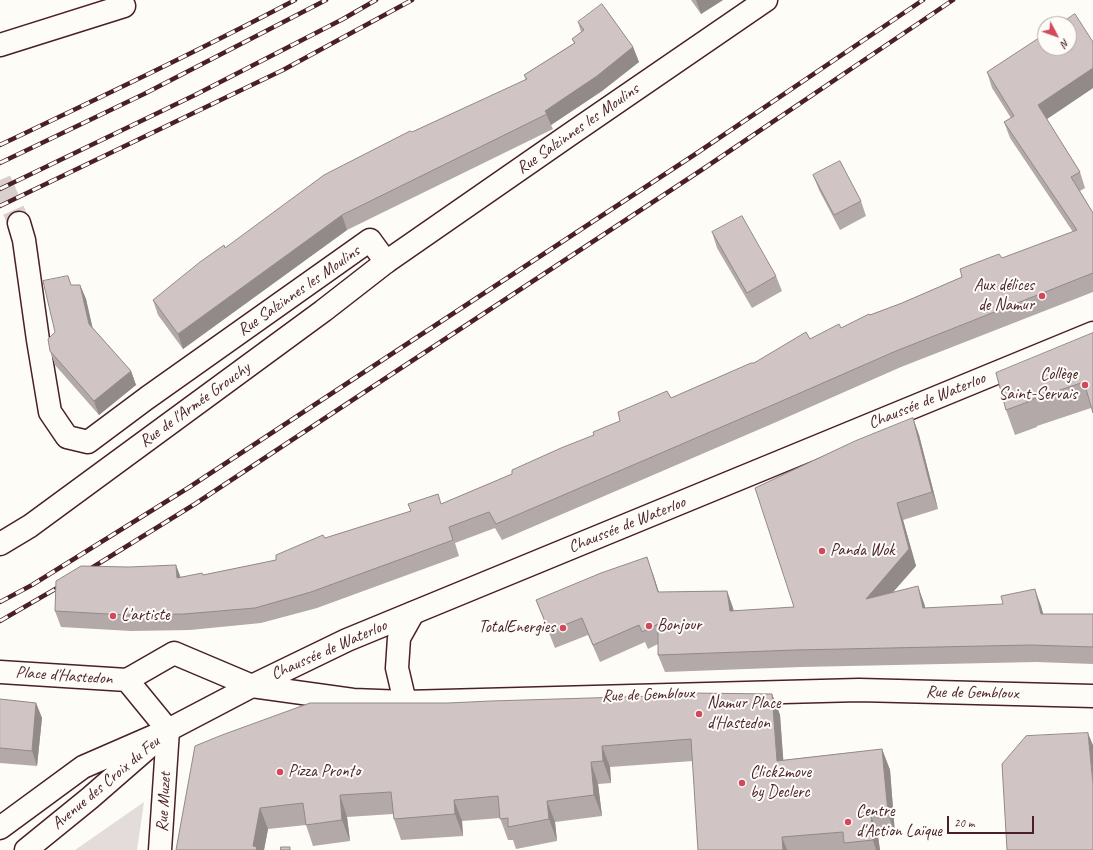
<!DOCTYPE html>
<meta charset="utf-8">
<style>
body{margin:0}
#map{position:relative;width:1093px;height:850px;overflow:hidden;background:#fdfcf7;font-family:Caveat,sans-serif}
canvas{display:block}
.north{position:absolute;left:1037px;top:16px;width:40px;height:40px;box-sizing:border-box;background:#fdfcf7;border:1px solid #b5a4a5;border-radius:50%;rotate:131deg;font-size:11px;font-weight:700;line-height:16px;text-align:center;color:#4a1f2b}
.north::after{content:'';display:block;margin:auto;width:14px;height:18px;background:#d1495b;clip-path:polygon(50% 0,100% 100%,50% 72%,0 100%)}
.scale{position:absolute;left:947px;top:816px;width:87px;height:18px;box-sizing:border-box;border:2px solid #4a1f2b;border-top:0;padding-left:5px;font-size:12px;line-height:14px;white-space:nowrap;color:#4a1f2b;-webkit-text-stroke:3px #fdfcf7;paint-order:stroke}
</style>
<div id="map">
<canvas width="1093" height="850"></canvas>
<div class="north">N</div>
<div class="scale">20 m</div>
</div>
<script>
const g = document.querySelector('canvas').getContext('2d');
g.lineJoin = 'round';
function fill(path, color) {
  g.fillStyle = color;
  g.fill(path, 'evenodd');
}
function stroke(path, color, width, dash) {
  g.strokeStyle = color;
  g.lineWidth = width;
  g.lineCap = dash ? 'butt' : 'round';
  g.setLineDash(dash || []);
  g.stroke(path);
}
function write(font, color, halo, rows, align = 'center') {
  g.font = font + ' Caveat,sans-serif';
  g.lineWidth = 4;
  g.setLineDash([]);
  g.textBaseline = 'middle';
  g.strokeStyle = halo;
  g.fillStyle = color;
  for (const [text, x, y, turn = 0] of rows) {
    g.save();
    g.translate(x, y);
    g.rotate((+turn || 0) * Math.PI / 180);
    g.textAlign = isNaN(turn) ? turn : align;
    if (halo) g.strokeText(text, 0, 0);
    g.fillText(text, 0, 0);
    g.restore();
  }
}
fill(new Path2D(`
 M 144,802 L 137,850 L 75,850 Z`), '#e3dcda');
stroke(new Path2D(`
 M 0,180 L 19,223`), '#d9d0ce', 22, [22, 11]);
const street = new Path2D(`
 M 0,45 L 124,6
 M 19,223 L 24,240 L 38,340 L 50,412 L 67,437 L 88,442 L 147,398 L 370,240 L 386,262
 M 0,672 L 127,680 L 174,653 L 252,686
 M 127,680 L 168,730 L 160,850`);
const secondary = new Path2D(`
 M 0,544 L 30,526 L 323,311 L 386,262 L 572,133 L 766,0
 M 252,686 L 353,700 L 405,702 L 859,690 L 1093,696
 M 405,702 L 397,668 L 399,638 L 413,613`);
const primary = new Path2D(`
 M 0,828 L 83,767 L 168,730 L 252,686 L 347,640 L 1093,333
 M 26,850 L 90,798 L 152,744`);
stroke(street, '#4a1f2b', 25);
stroke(secondary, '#4a1f2b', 25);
stroke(primary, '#4a1f2b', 25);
stroke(street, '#fdfcf7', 22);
stroke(secondary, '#fdfcf7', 22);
stroke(primary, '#fdfcf7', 22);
const rail = new Path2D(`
 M 0,145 C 99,98 198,51 295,0
 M 0,163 L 144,94 L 326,0
 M 0,189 L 195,95 L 343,19 L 376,0
 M 0,206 L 283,70 L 412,0
 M 85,572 L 195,504 L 307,430 L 703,169 L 953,0
 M 0,602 L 32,585 L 188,488 L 694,155 L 923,0
 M 0,621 L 64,584`);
stroke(rail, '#4a1f2b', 4.5);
stroke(rail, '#fdfcf7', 3, [9]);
fill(new Path2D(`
 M 691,0 L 723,0 L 701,14 Z
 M 578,22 L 633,47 L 639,62 L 602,91 L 551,125 L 553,129 L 347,230 L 183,349 L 158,315 L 153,300 L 225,248 L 412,132 L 526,80 L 524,75 L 574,43 L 572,39 L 581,32 Z
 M 1093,42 L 1093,88 L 1047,119 L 1080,172 L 1085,188 L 1080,191 L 1093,213 L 1093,292 L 901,367 L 774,423 L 502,540 L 495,528 L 455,543 L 459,556 L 317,608 L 261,623 L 190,630 L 131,631 L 61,627 L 55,611 L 176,565 L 180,577 L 203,575 L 276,560 L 325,538 L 411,511 L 408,504 L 441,504 L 512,474 L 594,435 L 620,421 L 671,398 L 810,339 L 841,328 L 870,315 L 902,303 L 962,277 L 1002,258 L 1073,232 L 1010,138 L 1004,122 L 1011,118 L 992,88 L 987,72 Z
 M 813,175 L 861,201 L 866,216 L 840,230 L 819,190 Z
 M 712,232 L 776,276 L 782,291 L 752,308 L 717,248 Z
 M 71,285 L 80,285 L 86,299 L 92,327 L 131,371 L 136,385 L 99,415 L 55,365 L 50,351 L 55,332 Z
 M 1093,333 L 1091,408 L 1037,426 L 1037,427 L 1015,435 L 1006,410 Z
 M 913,418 L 919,435 L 938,509 L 903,520 L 916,566 L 893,592 L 924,603 L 925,608 L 1041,606 L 1043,614 L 1093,614 L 1093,664 L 1036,662 L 801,667 L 665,672 L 658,655 L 658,644 L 648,649 L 645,642 L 600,662 L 588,635 L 555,648 L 536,600 L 653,574 L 659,592 L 727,591 L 734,611 L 794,607 Z
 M 772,694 L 780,715 L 783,760 L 882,749 L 890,770 L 895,834 L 878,836 L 880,850 L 698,850 L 693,761 L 610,767 L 611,783 L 598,784 L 602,816 L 555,822 L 557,841 L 516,849 L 513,840 L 508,840 L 500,818 L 462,821 L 463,836 L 401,840 L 394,819 L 393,814 L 347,817 L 350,841 L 313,846 L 306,825 L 268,829 L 264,850 L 176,850 L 448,703 Z
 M 0,699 L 36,703 L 42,718 L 37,766 L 0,763 Z`), '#b3a9a9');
fill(new Path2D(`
 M 696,0 L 723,0 L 701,14 Z
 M 633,47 L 639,62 L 602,91 L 551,125 L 545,111 Z
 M 1093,68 L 1093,88 L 1044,121 L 1038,105 Z
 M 342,215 L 347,230 L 183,349 L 178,334 Z
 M 80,285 L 86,299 L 95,338 L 89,324 Z
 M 131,371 L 136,385 L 99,415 L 94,401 Z
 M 913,418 L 919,435 L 938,509 L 932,492 Z
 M 897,503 L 903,520 L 916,566 L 872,616 L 866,599 Z
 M 647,557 L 653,574 L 664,609 L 658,592 Z
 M 176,565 L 182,581 L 177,578 Z
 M 918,586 L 924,603 L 930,625 L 923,608 Z
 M 1035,589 L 1041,606 L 1048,631 L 1041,614 Z
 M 727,591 L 733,608 L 736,628 L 730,611 Z
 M 772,694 L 780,715 L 785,782 L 777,761 Z
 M 36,703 L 42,718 L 37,766 L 32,751 Z
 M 1088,733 L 1093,745 L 1093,784 Z
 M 602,746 L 610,767 L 611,783 L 603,761 Z
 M 882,749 L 890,770 L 895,834 L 888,813 Z
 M 591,762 L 598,784 L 602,816 L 594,795 Z
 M 340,795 L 347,817 L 350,841 L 342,820 Z
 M 454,800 L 462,821 L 463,836 L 455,814 Z
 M 547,801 L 555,822 L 557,841 L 549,819 Z
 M 260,808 L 268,829 L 264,850 L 254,850 L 253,846 Z
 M 871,815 L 878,836 L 880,850 L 876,850 L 873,840 Z
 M 782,837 L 787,850 L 783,850 Z`), '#928a89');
const building = new Path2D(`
 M 602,4 L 633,47 L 597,76 L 545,111 L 547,114 L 342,215 L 178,334 L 153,300 L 200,262 L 224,245 L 225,248 L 324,175 L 410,131 L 412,132 L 527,79 L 524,75 L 575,43 L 572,39 L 584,30 L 578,22 Z
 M 1075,14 L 1093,42 L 1093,68 L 1038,105 L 1080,172 L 1071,177 L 1093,213 L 1093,273 L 896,351 L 768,407 L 496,524 L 489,512 L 449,527 L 453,540 L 311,592 L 255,608 L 184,614 L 125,615 L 55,611 L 56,581 L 81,566 L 129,567 L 176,565 L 177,578 L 202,573 L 203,575 L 276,560 L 276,555 L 323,535 L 325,538 L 411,511 L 408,504 L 438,494 L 441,504 L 512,474 L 512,470 L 561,448 L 594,435 L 593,432 L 620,421 L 618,412 L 667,391 L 671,398 L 751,363 L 754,363 L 806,332 L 810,339 L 839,324 L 841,328 L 869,314 L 870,315 L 902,303 L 962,277 L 960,269 L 999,254 L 1002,258 L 1077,230 L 1004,122 L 1014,116 L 987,72 L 1045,34 L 1045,48 L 1069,48 L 1069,24 L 1060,24 Z
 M 840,161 L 861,201 L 834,215 L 813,175 Z
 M 742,216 L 776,276 L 747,293 L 712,232 Z
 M 68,276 L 71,285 L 80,285 L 89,324 L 131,371 L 94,401 L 50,351 L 48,339 L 55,332 L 43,281 Z
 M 1093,333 L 1093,413 L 1084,382 L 1027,401 L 1028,402 L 1006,410 L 996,373 Z
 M 913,418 L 932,492 L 897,503 L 909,549 L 866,599 L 918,586 L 923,608 L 1003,604 L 1001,596 L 1035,589 L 1041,614 L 1093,614 L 1093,647 L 1030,645 L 795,650 L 658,655 L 658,624 L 642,632 L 639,625 L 593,645 L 582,618 L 549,631 L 536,600 L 601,573 L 647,557 L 658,592 L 727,591 L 730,611 L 794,607 L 755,488 L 855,441 Z
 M 688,693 L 772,694 L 777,761 L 882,749 L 888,813 L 871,815 L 873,840 L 844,843 L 843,832 L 782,837 L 783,850 L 698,850 L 691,739 L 602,746 L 603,761 L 591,762 L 594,795 L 547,801 L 549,819 L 508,827 L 508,818 L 500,819 L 498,796 L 454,800 L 455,814 L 394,819 L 391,792 L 340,795 L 342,820 L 306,825 L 303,803 L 260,808 L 253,846 L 257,847 L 256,850 L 176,850 L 195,746 L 222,735 L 310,703 L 448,703 L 491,701 L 688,695 Z
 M 0,699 L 36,703 L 32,751 L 0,748 Z
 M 1088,733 L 1093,784 L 1093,850 L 1007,850 L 1002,764 L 1026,736 Z
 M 281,847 L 290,847 L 290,850 L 281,850 Z`);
fill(building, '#d0c5c4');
stroke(building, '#928a89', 1);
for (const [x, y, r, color] of [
 [1042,296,4,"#d1495b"],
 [1085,385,4,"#d1495b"],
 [822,551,4,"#d1495b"],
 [113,616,4,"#d1495b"],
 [649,626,4,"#d1495b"],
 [563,628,4,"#d1495b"],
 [699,714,4,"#d1495b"],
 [280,772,4,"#d1495b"],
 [742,783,4,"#d1495b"],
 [848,822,4,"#d1495b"]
]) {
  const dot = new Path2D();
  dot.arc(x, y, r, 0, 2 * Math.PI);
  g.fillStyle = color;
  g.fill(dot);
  stroke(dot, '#fdfcf7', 1.5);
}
write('17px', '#4a1f2b', '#fdfcf7', [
 ["Rue Salzinnes les Moulins",578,129,-35],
 ["Rue Salzinnes les Moulins",299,291,-35],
 ["Chaussée de Waterloo",927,401,-22],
 ["Rue de l'Armée Grouchy",195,405,-36],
 ["Chaussée de Waterloo",627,525,-22],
 ["Chaussée de Waterloo",329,650,-24],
 ["Place d'Hastedon",64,676,4],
 ["Rue de Gembloux",972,693,1],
 ["Rue de Gembloux",648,695,-2],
 ["Avenue des Croix du Feu",106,783,-40],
 ["Rue Muzet",164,802,-87]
]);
write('17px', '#4a1f2b', '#fdfcf7', [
 ["Aux délices",1034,286,"right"],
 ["de Namur",1034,306,"right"],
 ["Collège",1077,375,"right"],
 ["Saint-Servais",1077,395,"right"],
 ["Panda Wok",830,551],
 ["L'artiste",121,616],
 ["Bonjour",657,626],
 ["TotalEnergies",555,628,"right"],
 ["Namur Place",707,704],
 ["d'Hastedon",707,724],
 ["Pizza Pronto",288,772],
 ["Click2move",750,773],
 ["by Declerc",750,793],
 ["Centre",856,812],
 ["d'Action Laïque",856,832]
], 'left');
</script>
